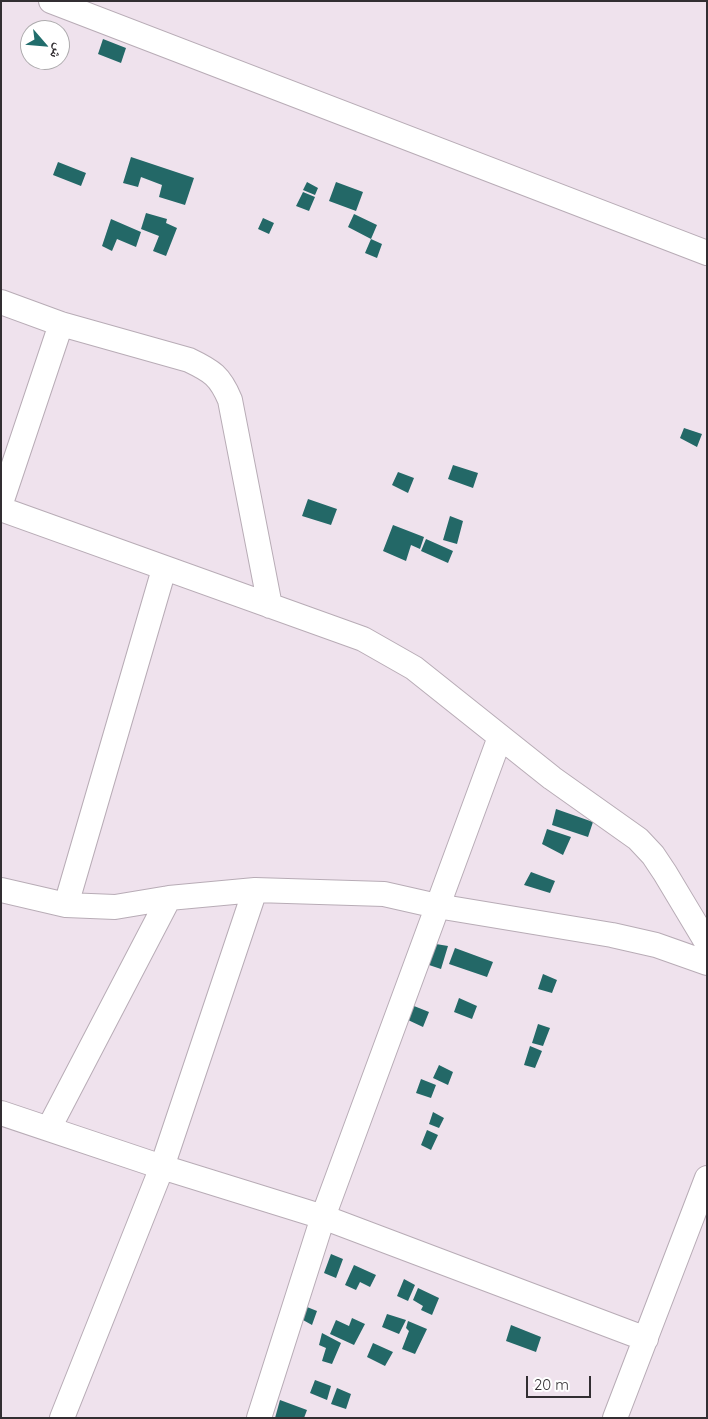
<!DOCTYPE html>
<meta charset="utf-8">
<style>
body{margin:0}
#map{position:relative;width:708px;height:1419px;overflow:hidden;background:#efe2ed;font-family:Quicksand,"Noto Naskh Arabic",sans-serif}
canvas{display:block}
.frame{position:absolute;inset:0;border:2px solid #322e32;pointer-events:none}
.north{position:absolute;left:20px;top:20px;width:50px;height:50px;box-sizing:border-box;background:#fff;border:1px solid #adabad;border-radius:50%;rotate:117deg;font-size:14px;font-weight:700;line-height:20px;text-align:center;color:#322e32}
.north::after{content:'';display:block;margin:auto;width:18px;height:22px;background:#216d6c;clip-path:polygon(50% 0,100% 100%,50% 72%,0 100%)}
.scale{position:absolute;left:526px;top:1376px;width:65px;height:22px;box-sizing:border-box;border:2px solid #322e32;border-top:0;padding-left:6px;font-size:15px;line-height:18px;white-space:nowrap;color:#322e32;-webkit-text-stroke:4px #fff;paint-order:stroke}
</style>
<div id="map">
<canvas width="708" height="1419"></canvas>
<div class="frame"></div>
<div class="north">ش</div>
<div class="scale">20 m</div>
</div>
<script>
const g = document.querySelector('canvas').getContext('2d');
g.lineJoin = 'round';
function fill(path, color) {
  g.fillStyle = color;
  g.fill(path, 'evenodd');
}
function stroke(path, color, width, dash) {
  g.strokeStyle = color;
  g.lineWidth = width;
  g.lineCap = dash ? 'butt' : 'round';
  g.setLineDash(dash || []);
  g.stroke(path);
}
fill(new Path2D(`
 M 103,39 L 126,48 L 121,63 L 98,54 Z
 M 131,157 L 194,178 L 185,205 L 159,197 L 162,185 L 141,177 L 138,187 L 123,183 Z
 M 58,162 L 86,173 L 81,186 L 53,175 Z
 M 307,182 L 318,188 L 315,195 L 303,190 Z
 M 336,182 L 363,192 L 356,211 L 329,201 Z
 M 303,192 L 315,197 L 309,211 L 296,206 Z
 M 146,213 L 167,219 L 166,223 L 177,228 L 166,256 L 153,251 L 159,236 L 141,229 Z
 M 354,214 L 377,225 L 371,239 L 348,227 Z
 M 263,218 L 274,223 L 269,234 L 258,229 Z
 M 111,219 L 141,232 L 136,247 L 117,239 L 112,251 L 102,246 Z
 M 371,239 L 382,244 L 377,258 L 365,253 Z
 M 684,428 L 702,434 L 697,447 L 680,438 Z
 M 453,465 L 478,473 L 473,488 L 448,479 Z
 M 398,472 L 414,478 L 408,493 L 392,485 Z
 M 308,499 L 337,509 L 331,525 L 302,516 Z
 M 450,516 L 463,521 L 457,544 L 443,540 Z
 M 393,525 L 424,537 L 420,549 L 411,545 L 406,561 L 383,551 Z
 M 426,539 L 453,551 L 448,563 L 421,551 Z
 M 556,809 L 593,822 L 588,837 L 552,825 Z
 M 547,829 L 571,837 L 563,855 L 542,844 Z
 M 531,872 L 555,881 L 550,893 L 524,885 Z
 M 436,944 L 448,946 L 441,969 L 429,965 Z
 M 455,948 L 493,962 L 487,977 L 449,964 Z
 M 543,974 L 557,980 L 552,993 L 538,989 Z
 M 459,998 L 477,1006 L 472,1019 L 454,1012 Z
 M 414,1006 L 429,1012 L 423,1027 L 408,1020 Z
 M 538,1024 L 550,1028 L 543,1046 L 532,1043 Z
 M 530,1046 L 542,1051 L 535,1068 L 524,1065 Z
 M 439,1065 L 453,1072 L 448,1085 L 433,1078 Z
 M 421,1079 L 436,1085 L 431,1098 L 416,1093 Z
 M 433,1112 L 444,1118 L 439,1128 L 429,1124 Z
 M 427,1130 L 438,1135 L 431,1150 L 421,1145 Z
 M 331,1254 L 343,1259 L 336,1278 L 324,1273 Z
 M 354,1265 L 376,1275 L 370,1287 L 360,1282 L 356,1290 L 345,1285 Z
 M 404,1279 L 415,1285 L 408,1301 L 397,1296 Z
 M 418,1288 L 439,1298 L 432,1315 L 421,1310 L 423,1306 L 413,1300 Z
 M 307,1307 L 317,1311 L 312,1325 L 303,1320 Z
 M 387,1314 L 406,1320 L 399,1334 L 382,1327 Z
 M 352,1318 L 365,1324 L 354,1345 L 330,1334 L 336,1320 L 349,1326 Z
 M 408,1321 L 427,1329 L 415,1354 L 402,1349 L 409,1331 L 406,1328 Z
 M 511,1325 L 541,1337 L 536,1352 L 506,1341 Z
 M 322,1333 L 341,1343 L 332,1364 L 322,1361 L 326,1348 L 319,1345 Z
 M 373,1343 L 393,1352 L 385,1366 L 367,1357 Z
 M 315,1380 L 331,1386 L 327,1400 L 310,1393 Z
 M 337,1388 L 351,1394 L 346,1409 L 331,1404 Z
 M 280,1400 L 307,1410 L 304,1418 L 275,1418 Z`), '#236867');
const street = new Path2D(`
 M 51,1 L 707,253
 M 1,302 L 61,324 L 189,360 C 212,371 220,376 230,400 L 270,606
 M 1,503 L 61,324
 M 1,509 L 363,639 L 414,668 L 552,778 L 638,839 L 653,855 L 665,873 L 707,943
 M 1,890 L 66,905 L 115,907 L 169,898 L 255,890 L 384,894 L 437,906 L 612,935 L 656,945 L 707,963
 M 66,905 L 164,569
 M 1,1113 L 162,1167 L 323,1217 L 646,1339
 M 49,1128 L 169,898
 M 62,1418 L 162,1167 L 255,890
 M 259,1418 L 323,1217 L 500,737
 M 615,1418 L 707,1178`);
stroke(street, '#b8acb6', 26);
stroke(street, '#fff', 24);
</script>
